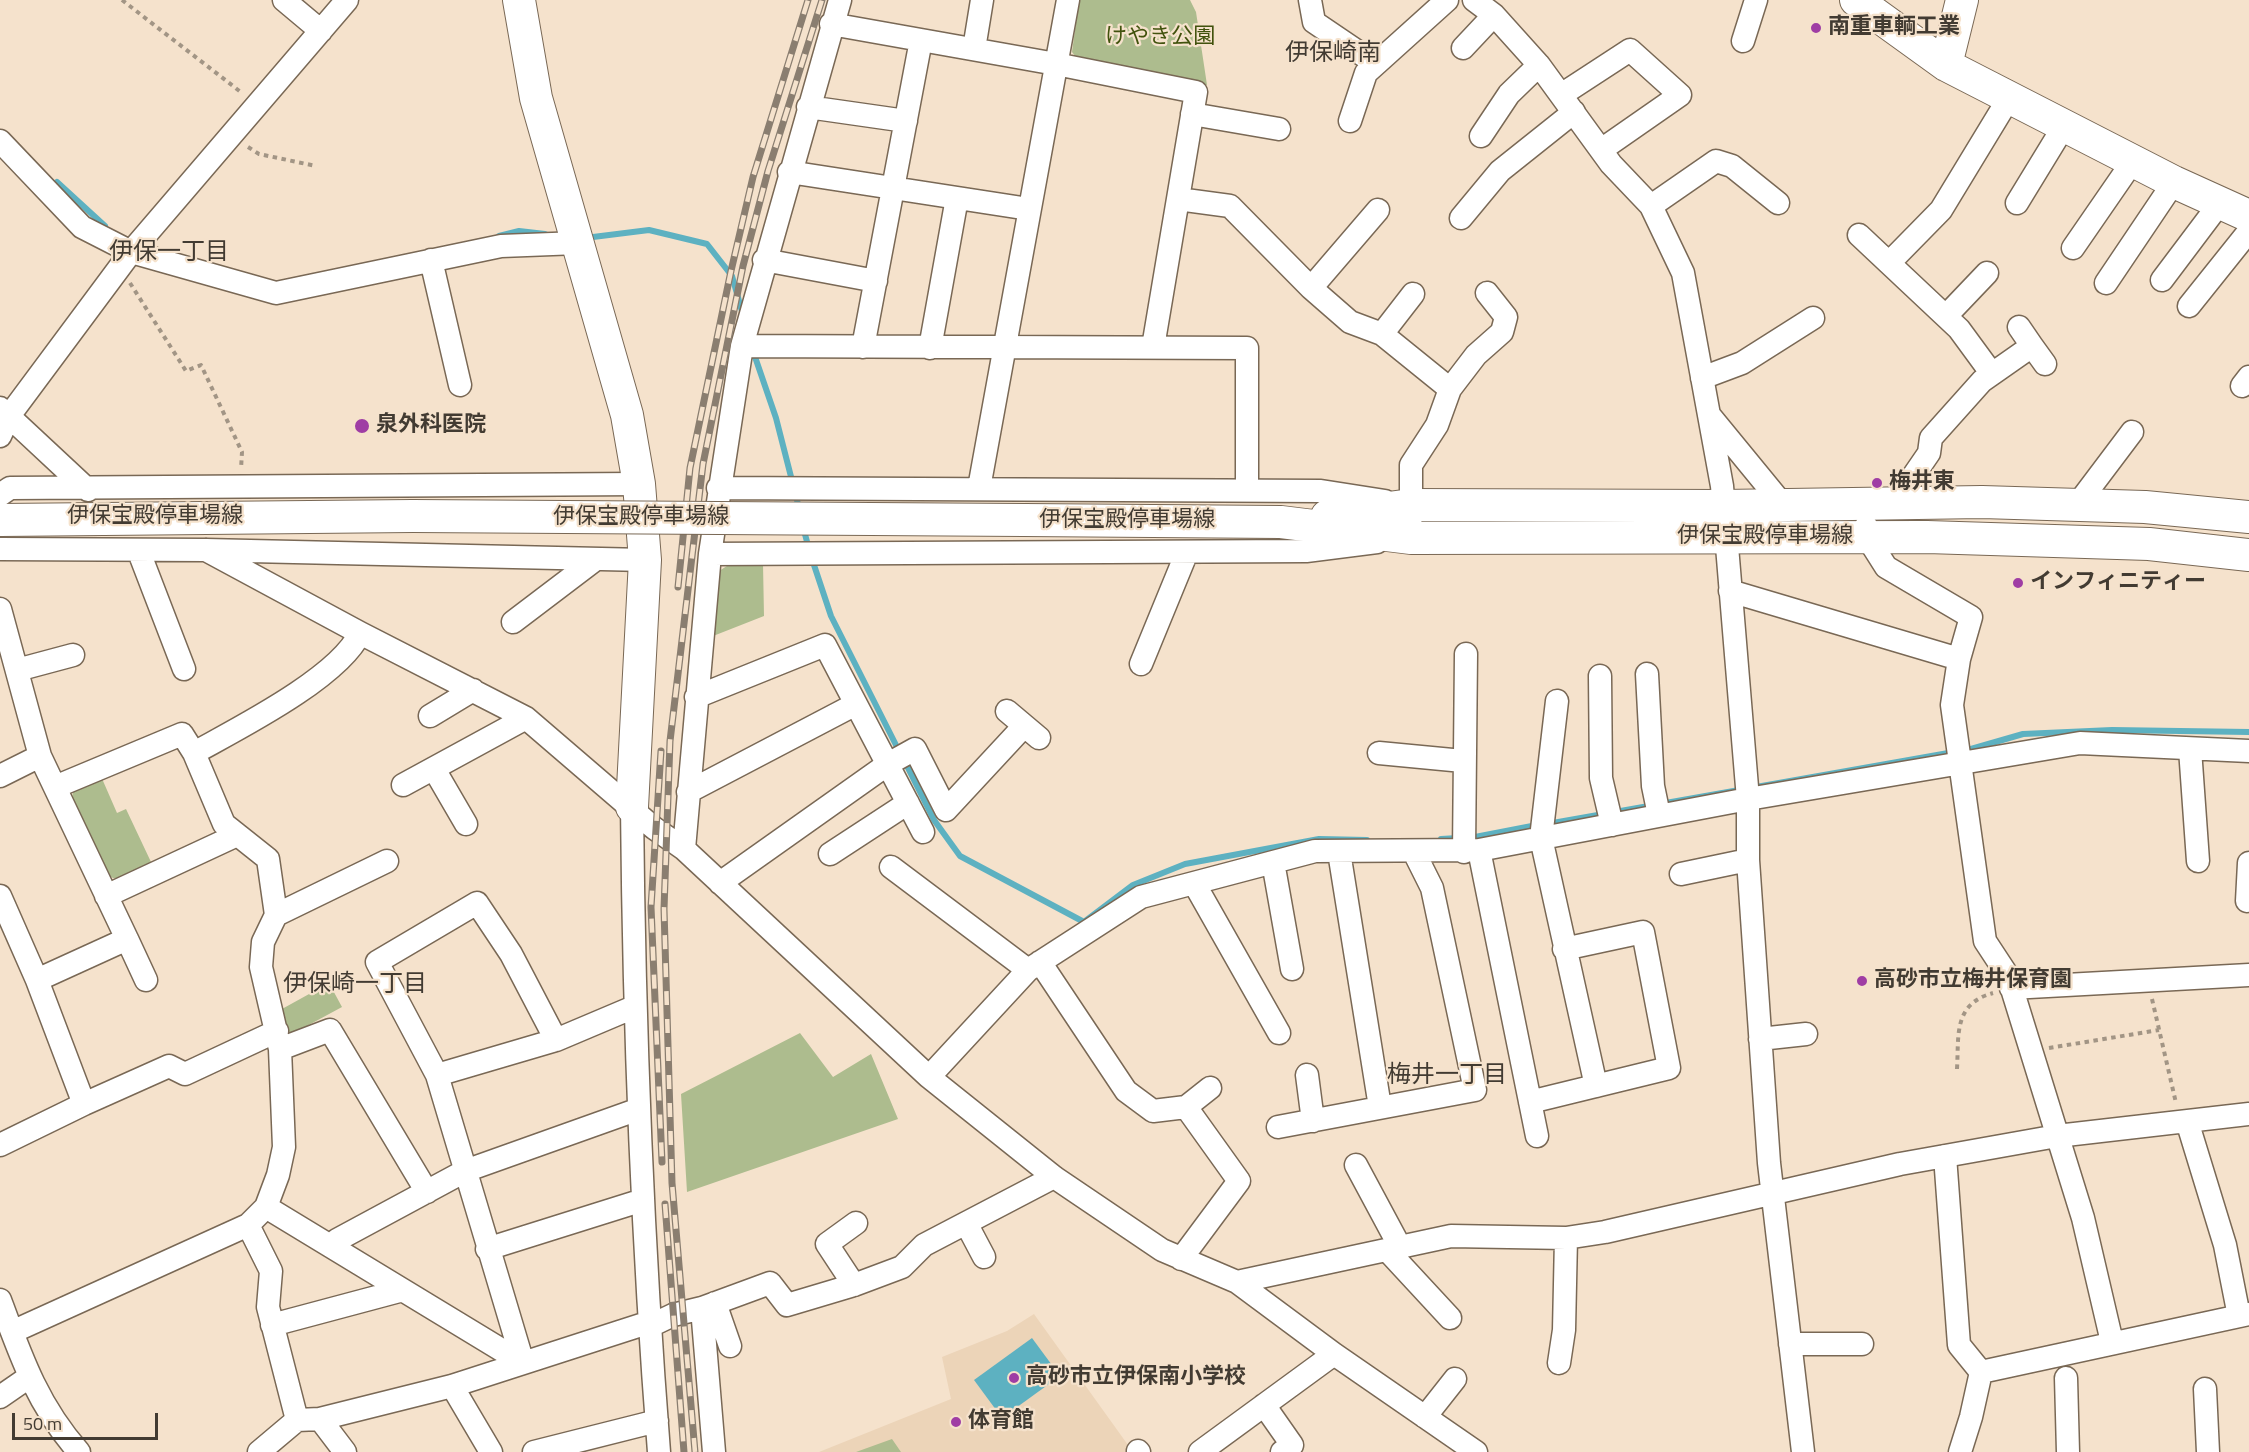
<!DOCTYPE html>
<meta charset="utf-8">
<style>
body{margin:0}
#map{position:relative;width:2249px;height:1452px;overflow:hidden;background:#f5e2cc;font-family:"Titillium Web",sans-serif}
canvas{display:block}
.scale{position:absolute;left:12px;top:1413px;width:146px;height:27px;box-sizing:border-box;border:3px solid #423b32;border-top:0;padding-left:8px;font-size:18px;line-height:21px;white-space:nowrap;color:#423b32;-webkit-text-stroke:4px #f5e2cc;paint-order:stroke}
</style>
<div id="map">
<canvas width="2249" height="1452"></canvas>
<div class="scale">50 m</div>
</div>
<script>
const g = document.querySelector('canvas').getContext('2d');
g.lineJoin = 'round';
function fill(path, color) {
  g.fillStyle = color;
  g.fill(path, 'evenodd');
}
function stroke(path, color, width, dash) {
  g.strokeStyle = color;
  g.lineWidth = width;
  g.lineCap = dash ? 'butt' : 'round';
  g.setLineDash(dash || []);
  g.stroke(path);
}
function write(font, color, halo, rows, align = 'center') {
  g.font = font + ' "Titillium Web","Noto Sans JP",sans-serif';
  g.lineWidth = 4.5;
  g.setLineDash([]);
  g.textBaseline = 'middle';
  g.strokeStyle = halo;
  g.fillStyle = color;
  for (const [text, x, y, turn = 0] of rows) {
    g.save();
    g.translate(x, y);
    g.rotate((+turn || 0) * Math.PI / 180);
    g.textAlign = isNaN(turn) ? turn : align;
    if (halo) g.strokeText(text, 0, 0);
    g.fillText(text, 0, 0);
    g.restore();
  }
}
fill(new Path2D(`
 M 1034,1314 L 1133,1452 L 819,1452 L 951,1399 L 942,1357 L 1007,1331 Z`), '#ecd4b8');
fill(new Path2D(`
 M 1079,0 L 1190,0 L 1196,12 L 1207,85 L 1079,61 L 1072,52 Z
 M 730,564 L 763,564 L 764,616 L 708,638 L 716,573 Z
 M 100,774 L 117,813 L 126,809 L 151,862 C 139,869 118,887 107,874 L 72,797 L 74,789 Z
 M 329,983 L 342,1007 L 292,1034 L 284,1027 L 282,1009 Z
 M 800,1033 L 833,1077 L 871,1054 L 898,1119 L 687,1192 L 681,1094 Z
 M 892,1439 L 901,1452 L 856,1452 Z`), '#adbc8e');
fill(new Path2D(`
 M 1032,1338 L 1060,1376 L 1002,1418 L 974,1380 Z`), '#5db1c1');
stroke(new Path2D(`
 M 57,182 L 105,226
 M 499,236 L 519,231 L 545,234
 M 585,238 L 649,230 L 707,244 L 732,276 L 743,315
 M 753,351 L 776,418 L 799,508
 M 803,527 L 809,549
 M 812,559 L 831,616 L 899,751
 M 1964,751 L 2023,734 L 2112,730 L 2249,732
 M 904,760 L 934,820 L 960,856 L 1084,922 L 1133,885 L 1185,864 L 1319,839 L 1367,840
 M 1547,824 L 1954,752
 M 1441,839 L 1475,837 L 1537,825`), '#5db1c1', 6);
const street = new Path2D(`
 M 284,0 L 321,31
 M 840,0 L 742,346 L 1247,348 L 1247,490
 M 1310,0 L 1314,22 L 1376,64 L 1447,0
 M 1474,0 L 1494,15 L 1539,65 L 1611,164 L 1651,206 L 1683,273 L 1722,486 L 1748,799 L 1748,860 L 1769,1163 L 1803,1452
 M 831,24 L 1056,64 L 1196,92 L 1153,347
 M 1743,41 L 1756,0
 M 1463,48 L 1494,15
 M 974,49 L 982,0
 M 1561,95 L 1630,50 L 1680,95 L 1601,150
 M 808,107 L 906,121
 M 1192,114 L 1279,129
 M 1350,121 L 1366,73 L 1376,64
 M 1481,136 L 1509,94 L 1539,65
 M 0,141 L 82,227 L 131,252 L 276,293 L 501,246 L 578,243
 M 789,172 L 1029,209
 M 1178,199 L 1230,206 L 1311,288 L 1350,322 L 1382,334 L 1450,389
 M 2017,203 L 2064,126
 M 1651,206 L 1716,161 L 1732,166 L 1778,203
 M 1461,218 L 1500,171 L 1574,112
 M 1859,235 L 1959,329 L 1992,374
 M 2073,248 L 2133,161
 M 431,260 L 460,385
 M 764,260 L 876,281
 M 1889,263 L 1941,210 L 2009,98
 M 2162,280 L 2220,203
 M 2106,283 L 2174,182
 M 1311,288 L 1378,210
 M 2189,306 L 2249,231
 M 1946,316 L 1987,273
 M 1382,334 L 1413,294
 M 2032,346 L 2045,364
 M 863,347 L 921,40
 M 930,348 L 957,198
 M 1702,378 L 1742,363 L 1813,318
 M 2242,386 L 2249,377
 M 0,408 L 88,490
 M 1710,416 L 1783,505
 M 0,436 L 9,416 L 131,252 L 347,0
 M 718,488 L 1321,491 L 1385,501
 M 979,488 L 1068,0
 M 0,495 L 10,488 L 639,484
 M 1894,504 L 1929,453 L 1931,438 L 1982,381 L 2032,346 L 2019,327
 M 2077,505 L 2132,432
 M 1411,518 L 1411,465 L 1437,425 L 1450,389 L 1476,355 L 1502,332 L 1506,317 L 1487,293
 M 1866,526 L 1867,537 L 1886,567 L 1971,617 L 1959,659 L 1952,705 L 1985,941 L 2008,976 L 2083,1218 L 2112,1342
 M 0,549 L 206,550 L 645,560
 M 206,550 L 360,633 L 526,718 L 654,828 L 684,849 L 929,1077 L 1054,1177 L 1162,1250 L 1237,1282 L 1334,1354 L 1476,1452
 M 139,552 L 184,669
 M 710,554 L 1306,551 L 1377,542
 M 1730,591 L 1959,659
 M 0,609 L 40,756 L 127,939 L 37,980
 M 513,622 L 596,559
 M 1141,664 L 1187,552
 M 17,670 L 73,655
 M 1647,674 L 1653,786 L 1659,815
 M 1600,676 L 1601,778 L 1612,825
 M 696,697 L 825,645 L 923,832
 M 1557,701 L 1541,838 L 1596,1086
 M 1007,711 L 1039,738
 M 430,716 L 473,690
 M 2190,749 L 2198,861
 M 1379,753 L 1463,761
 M 434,769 L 466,824
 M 0,776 L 40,756
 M 403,785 L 526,718
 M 55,787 L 182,734 L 194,753
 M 688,792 L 856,704
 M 632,807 C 634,1022 642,1237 659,1452
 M 684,849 L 710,554 L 742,346
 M 1479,850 L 1537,1136
 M 1339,852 L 1380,1107
 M 1464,852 L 1466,654
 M 830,854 L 908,803
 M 1273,862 L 1292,969
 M 891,867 L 1028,970
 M 1681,874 L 1748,860
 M 720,883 L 888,764 L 915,749 L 946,810 L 1024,726
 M 1194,883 L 1279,1033
 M 0,896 L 37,980 L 84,1104 L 0,1145
 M 106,896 L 235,836
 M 2247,901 L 2249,863
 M 276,915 L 387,861
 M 127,939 L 146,980
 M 1040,962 L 1126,1091 L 1153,1111 L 1186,1107 L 1239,1181 L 1181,1259
 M 2011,988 L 2249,975
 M 1760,1039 L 1806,1034
 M 280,1049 L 330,1030 L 427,1192
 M 437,1075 L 556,1040 L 634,1007
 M 1307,1075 L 1313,1121
 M 929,1077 L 1028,970 L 1141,897 L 1315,851 L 1479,850 L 1748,799 L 2080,743 L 2249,751
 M 1530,1102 L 1669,1068 L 1643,932 L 1564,949
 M 84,1104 L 169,1066 L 185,1074 L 277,1031
 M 1186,1107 L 1210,1088
 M 2187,1121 L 2225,1245 L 2239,1316
 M 1278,1127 L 1475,1090 L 1432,888 L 1414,852
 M 1945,1156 L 1959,1345 L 1981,1372 L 2249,1314
 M 1356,1165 L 1400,1247
 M 266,1207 L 523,1363 L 437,1075 L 377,962 L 477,903 L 511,954 L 556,1040
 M 966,1223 L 984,1257
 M 248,1225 L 271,1271 L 268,1307 L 297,1420 L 320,1419 L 452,1386 L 641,1325 L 650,1326 L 673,1315 L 702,1308 L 770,1283 L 787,1305 L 854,1285 L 902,1267 L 924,1245 L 1054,1177
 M 332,1247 L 337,1240 L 465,1171 L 639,1109
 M 487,1249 L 643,1200
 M 1387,1250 L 1450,1318
 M 1237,1282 L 1451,1236 L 1566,1238 L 1605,1232 L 1900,1164 L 2057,1136 L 2249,1114
 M 854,1285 L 827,1244 L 856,1223
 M 0,1300 C 21,1357 38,1406 79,1452
 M 715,1303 L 730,1346
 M 702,1308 L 714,1452
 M 272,1325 L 403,1290
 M 12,1332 L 248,1225 L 266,1207 L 278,1175 L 284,1147 L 280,1049 L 261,967 L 263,942 L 276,915 L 268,859 L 224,824 L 194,753 C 237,729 339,678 360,633
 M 1790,1344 L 1862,1344
 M 1559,1363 L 1564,1330 L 1566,1238
 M 2066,1378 L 2068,1452
 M 452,1386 L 491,1452
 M 2205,1389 L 2208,1452
 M 0,1397 L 29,1377
 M 1264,1405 L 1292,1445 L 1282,1452
 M 1425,1417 L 1455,1379
 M 320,1419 L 345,1452
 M 1138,1451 L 1139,1452
 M 259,1452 L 297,1420
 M 534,1452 L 657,1421
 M 1200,1452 L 1334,1354
 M 1960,1452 L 1971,1417 L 1981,1372`);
const secondary = new Path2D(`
 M 519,0 L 536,98 L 627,415 L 639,484 L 645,560 L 632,807
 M 1856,0 L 1946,65 L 2174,182 L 2249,216
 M 1946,65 L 1962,0
 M 1327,516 L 1411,505 L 1723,506 L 1982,502 L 2145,507 L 2249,517
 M 0,520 L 413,516
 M 1024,520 L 1281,522 L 1411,538 L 1927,537 L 2149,544 L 2249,555`);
stroke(street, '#796855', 25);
stroke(secondary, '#796855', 34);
stroke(new Path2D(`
 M 122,0 L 242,93
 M 248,147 L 259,154 L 316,166
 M 130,283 L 186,371 L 201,365 L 242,452 L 241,469
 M 2152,999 L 2176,1103
 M 2049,1048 L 2159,1030
 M 1957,1069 C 1959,1035 1953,1004 1993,993`), '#a29585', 4, [4.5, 4.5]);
stroke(street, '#fff', 22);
stroke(secondary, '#fff', 32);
const rail = new Path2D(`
 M 678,587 L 690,468 L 731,271 L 753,177 L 808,0
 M 661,751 L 651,907 L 662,1162
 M 665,1204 L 684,1452
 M 695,1452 L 672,1183 L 664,909 L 670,741 L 703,464 L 743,266 L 768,171 L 822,0`);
stroke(rail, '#8a7e70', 7);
stroke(rail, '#f5e2cc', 4.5, [14]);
const secondaryBridge = new Path2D(`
 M 413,516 L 1024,520`);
stroke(secondaryBridge, '#796855', 34, []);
stroke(secondaryBridge, '#fff', 32);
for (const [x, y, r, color] of [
 [1816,28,6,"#9f3da4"],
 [362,426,8,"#9f3da4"],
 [1877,483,6,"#9f3da4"],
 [2018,583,6,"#9f3da4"],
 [1862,981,6,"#9f3da4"],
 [1014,1378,6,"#9f3da4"],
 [956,1422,6,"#9f3da4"]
]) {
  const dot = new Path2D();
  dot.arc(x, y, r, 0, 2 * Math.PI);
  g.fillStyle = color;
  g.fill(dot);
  stroke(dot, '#f5e2cc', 2);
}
write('bold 22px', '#423b32', '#f5e2cc', [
 ["南重車輌工業",1828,28],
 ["泉外科医院",376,426],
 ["梅井東",1889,483],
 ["インフィニティー",2030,583],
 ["高砂市立梅井保育園",1874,981],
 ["高砂市立伊保南小学校",1026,1378],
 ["体育館",968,1422]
], 'left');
write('22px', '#41520d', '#f5e2cc', [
 ["けやき公園",1160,38]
]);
write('22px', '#423b32', '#f5e2cc', [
 ["伊保宝殿停車場線",155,517],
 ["伊保宝殿停車場線",641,518],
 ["伊保宝殿停車場線",1127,521],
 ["伊保宝殿停車場線",1765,537]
]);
write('24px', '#423b32', '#f5e2cc', [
 ["伊保崎南",1333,54],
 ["伊保一丁目",169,253],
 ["伊保崎一丁目",355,985],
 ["梅井一丁目",1447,1076]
]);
</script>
